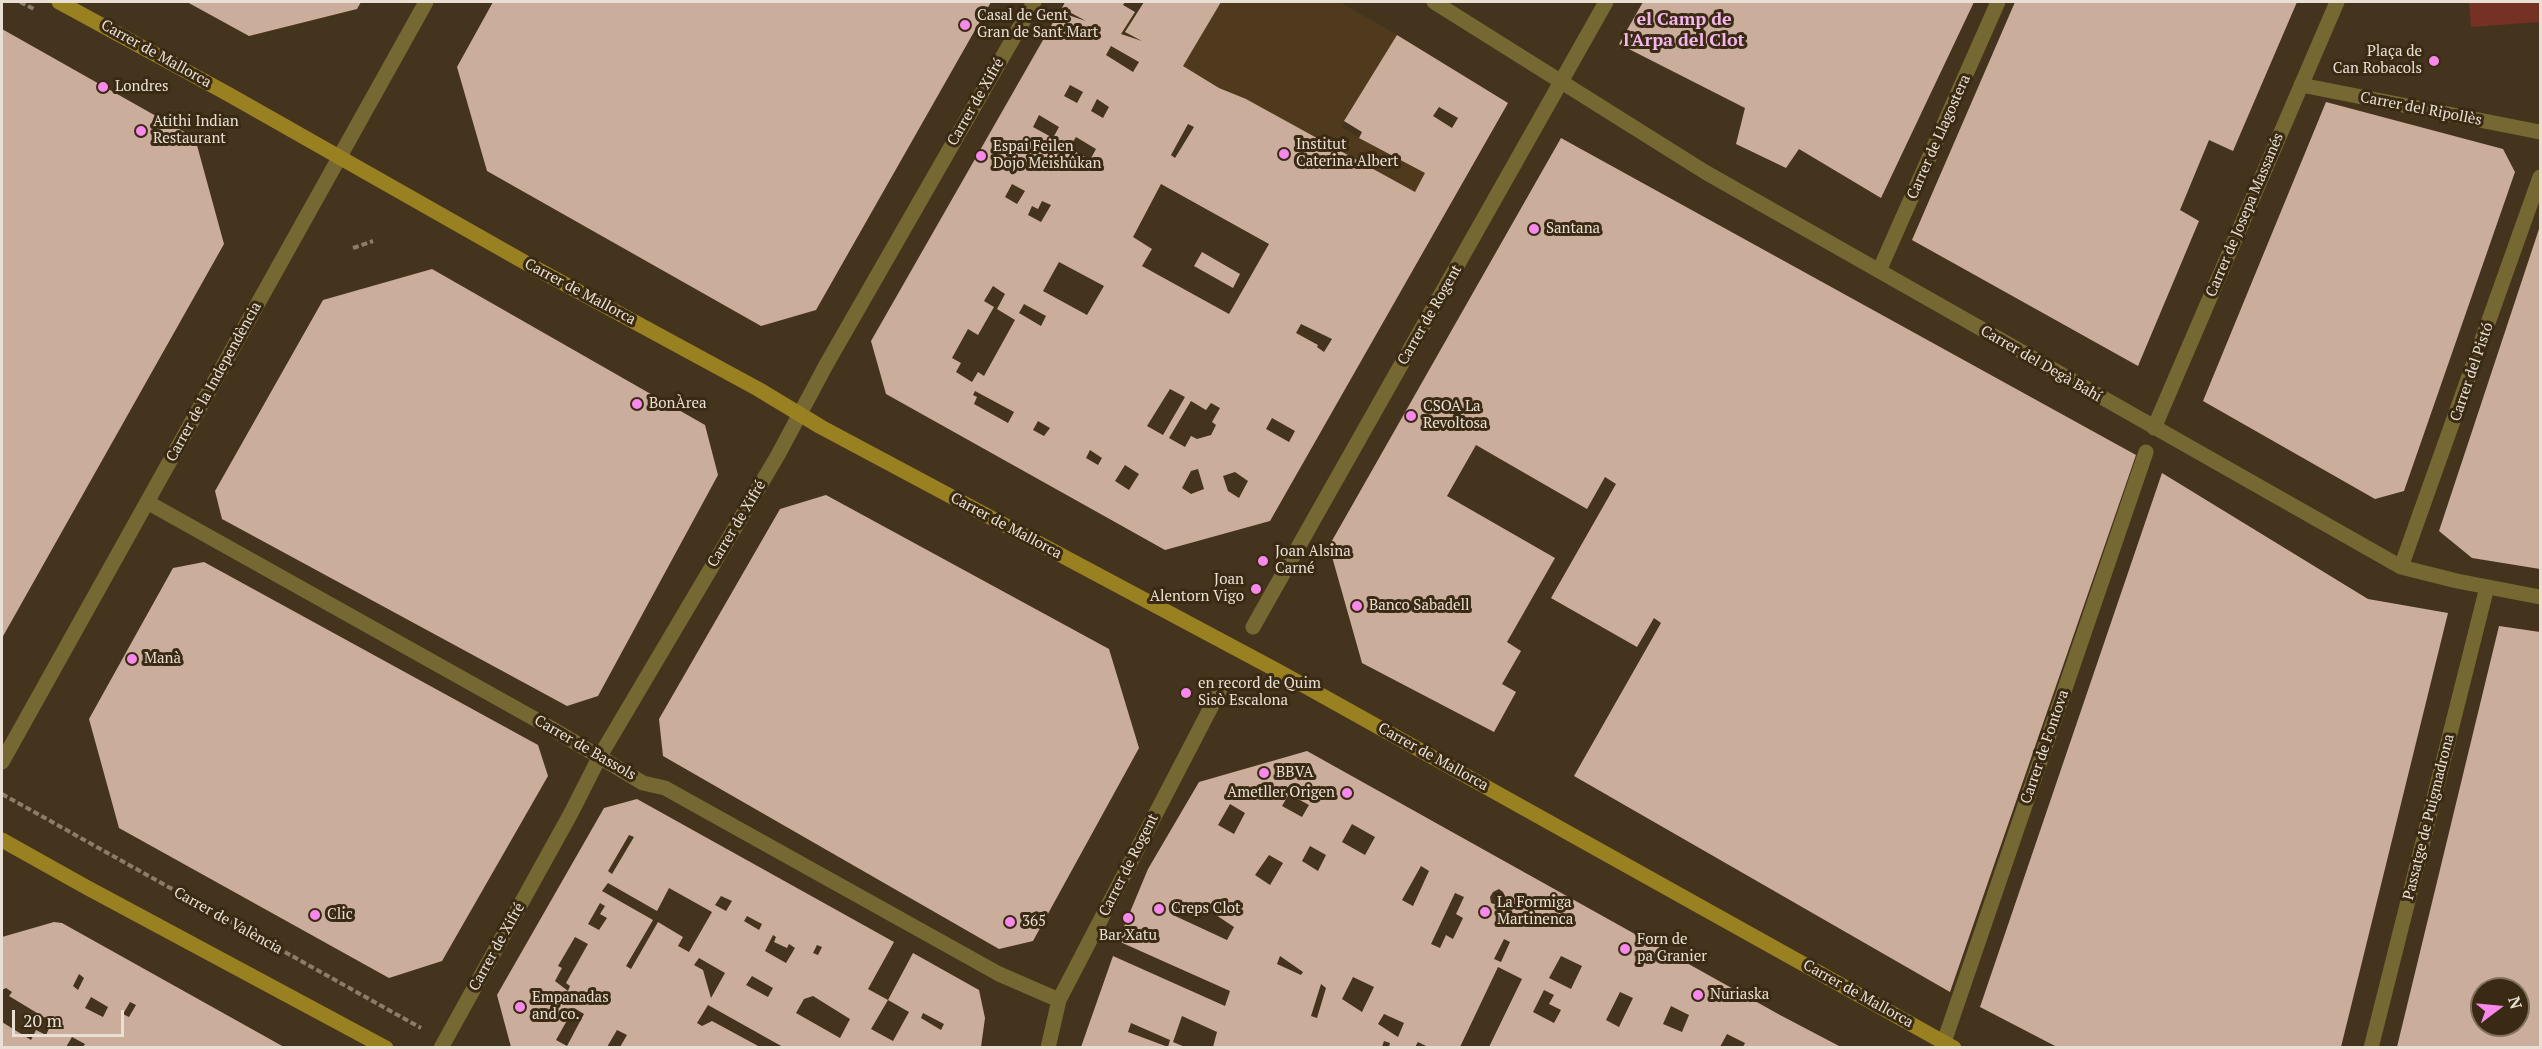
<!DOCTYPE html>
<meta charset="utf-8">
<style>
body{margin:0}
#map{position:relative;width:2542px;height:1049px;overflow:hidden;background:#45341d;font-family:"PT Serif",serif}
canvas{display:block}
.frame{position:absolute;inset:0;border:3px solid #e9dfd2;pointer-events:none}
.north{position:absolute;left:2470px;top:977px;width:60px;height:60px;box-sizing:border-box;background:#3a2a13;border:2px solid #80725f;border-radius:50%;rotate:74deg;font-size:16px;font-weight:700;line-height:24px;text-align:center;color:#e9dfd2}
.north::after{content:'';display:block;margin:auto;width:21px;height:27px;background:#f788ec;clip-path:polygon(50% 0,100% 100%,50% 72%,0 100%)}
.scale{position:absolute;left:12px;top:1010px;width:112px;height:27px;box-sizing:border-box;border:3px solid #e9dfd2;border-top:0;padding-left:8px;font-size:18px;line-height:21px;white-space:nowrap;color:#e9dfd2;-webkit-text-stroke:4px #3a2a13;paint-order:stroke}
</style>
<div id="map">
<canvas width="2542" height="1049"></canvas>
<div class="frame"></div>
<div class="north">N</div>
<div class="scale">20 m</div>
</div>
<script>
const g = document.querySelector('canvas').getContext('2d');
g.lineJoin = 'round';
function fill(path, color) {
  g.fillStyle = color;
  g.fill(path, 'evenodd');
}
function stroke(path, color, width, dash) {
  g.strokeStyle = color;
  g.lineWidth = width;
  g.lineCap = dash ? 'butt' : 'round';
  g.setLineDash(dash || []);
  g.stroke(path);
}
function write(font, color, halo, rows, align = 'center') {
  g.font = font + ' "PT Serif",serif';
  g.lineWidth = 6;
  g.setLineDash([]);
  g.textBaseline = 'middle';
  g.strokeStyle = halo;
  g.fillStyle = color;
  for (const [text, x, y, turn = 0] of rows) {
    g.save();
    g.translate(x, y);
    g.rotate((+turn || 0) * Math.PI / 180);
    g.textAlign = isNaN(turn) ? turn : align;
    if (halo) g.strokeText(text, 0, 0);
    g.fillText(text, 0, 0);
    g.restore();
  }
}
fill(new Path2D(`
 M 1144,2 L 1340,2 L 1397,35 L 1341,127 L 1442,182 L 1417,263 L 1161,184 L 1219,88 L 1125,32 Z`), '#4f3a1d');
fill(new Path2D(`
 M 2495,2 L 2540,2 L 2540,22 L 2471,27 L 2469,3 Z`), '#743124');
fill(new Path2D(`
 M 187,2 L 361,2 L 357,9 L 249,36 Z
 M 493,2 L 991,2 L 816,310 L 761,326 L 487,171 L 457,67 Z
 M 1065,2 L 1125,2 L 1123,5 L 1135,12 L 1121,34 L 1142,41 L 1125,32 L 1144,2 L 1221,2 L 1183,66 L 1219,88 L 1246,99 L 1415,192 L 1425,173 L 1359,138 L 1362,132 L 1344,121 L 1397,35 L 1508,103 L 1270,521 L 1165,550 L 886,394 L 871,341 L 1059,12 L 1086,21 L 1062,8 ZM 1111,46 L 1139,62 L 1133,72 L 1106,55 ZM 1070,85 L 1083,92 L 1077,103 L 1064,96 ZM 1097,99 L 1109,107 L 1103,118 L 1091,111 ZM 1439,107 L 1458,118 L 1452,128 L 1433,116 ZM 1039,115 L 1059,127 L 1053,138 L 1033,127 ZM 1188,124 L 1194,127 L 1175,158 L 1171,155 ZM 1076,137 L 1096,149 L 1090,160 L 1069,148 ZM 1012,184 L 1025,191 L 1017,204 L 1005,197 ZM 1161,184 L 1269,244 L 1229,314 L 1142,266 L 1152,249 L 1133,237 ZM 1042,201 L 1051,205 L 1041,222 L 1028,215 L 1032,206 L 1038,209 ZM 1059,262 L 1104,286 L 1087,315 L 1043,291 ZM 993,286 L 1005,294 L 997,309 L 1015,320 L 984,376 L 978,372 L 972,382 L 956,372 L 961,363 L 952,358 L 968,329 L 978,335 L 994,307 L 984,301 ZM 1024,304 L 1046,316 L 1041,326 L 1019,313 ZM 1301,324 L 1332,339 L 1324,352 L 1317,347 L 1318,345 L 1296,333 ZM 1170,389 L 1185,397 L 1163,435 L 1147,426 ZM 975,391 L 1014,412 L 1008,423 L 974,404 L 977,397 L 973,395 ZM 1191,401 L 1206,410 L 1211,403 L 1220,408 L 1212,422 L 1216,425 L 1211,435 L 1197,439 L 1191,436 L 1185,447 L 1169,438 ZM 1272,418 L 1295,431 L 1289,442 L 1266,429 ZM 1038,421 L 1050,428 L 1044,436 L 1033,430 ZM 1090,450 L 1102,458 L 1098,465 L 1086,458 ZM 1125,465 L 1139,474 L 1129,490 L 1115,481 ZM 1198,469 L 1204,489 L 1191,494 L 1182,488 L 1191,471 ZM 1235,472 L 1248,481 L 1239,498 L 1228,491 L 1223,476 Z
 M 1643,2 L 1974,2 L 1881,198 L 1799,149 L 1786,168 L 1736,144 L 1745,108 L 1619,44 Z
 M 2015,2 L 2297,2 L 2233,151 L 2209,140 L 2180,210 L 2199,221 L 2138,366 L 1912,240 Z
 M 2,29 L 195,138 L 224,244 L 2,638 Z
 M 2326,102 L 2503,149 L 2515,172 L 2404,491 L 2375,499 L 2203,401 Z
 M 1561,138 L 2136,455 L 1950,992 L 1574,776 L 1661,623 L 1654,618 L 1637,647 L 1551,598 L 1616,484 L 1605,477 L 1587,509 L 1476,445 L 1447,496 L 1555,558 L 1507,642 L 1521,651 L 1502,684 L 1516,692 L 1494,732 L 1362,663 L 1329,546 Z
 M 2540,226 L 2540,569 L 2472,558 L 2439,531 Z
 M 1202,252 L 1240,274 L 1233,288 L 1194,266 Z
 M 432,269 L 705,425 L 718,475 L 598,696 L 567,706 L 222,519 L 215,491 L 323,300 Z
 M 2162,473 L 2368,599 L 2448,613 L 2341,1047 L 2057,1047 L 1980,1007 Z
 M 826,495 L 1109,649 L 1139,748 L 1033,941 L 999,949 L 663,756 L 659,719 L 780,509 Z
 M 204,562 L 538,745 L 548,776 L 442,961 L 389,978 L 119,828 L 89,719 L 173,568 Z
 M 2499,626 L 2540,632 L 2540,1047 L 2397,1047 ZM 2482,989 L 2518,989 L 2518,1025 L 2482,1025 Z
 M 1307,751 L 1780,1015 L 1841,1047 L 1743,1047 L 1745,1043 L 1727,1034 L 1720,1047 L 1489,1047 L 1522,979 L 1498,967 L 1460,1047 L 1428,1047 L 1418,1042 L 1415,1047 L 1389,1047 L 1390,1043 L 1384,1041 L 1382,1047 L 1213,1047 L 1217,1032 L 1182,1016 L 1173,1042 L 1185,1047 L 1081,1047 L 1113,956 L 1225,1006 L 1230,991 L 1118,941 L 1148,869 L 1199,782 ZM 1289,794 L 1309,805 L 1302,817 L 1282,806 ZM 1230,804 L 1245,813 L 1234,834 L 1218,825 ZM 1352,824 L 1375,837 L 1365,855 L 1342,842 ZM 1310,846 L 1326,855 L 1318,871 L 1302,861 ZM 1269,855 L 1283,863 L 1270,885 L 1255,875 ZM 1421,866 L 1429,871 L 1413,906 L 1402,900 ZM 1499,889 L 1503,892 L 1506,899 L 1503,904 L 1497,905 L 1491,903 L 1490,897 L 1493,892 ZM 1455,893 L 1464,897 L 1456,914 L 1463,918 L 1453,939 L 1446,935 L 1440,948 L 1431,944 ZM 1198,903 L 1234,927 L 1227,940 L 1173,915 L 1177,909 L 1190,915 ZM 1504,939 L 1510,942 L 1501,962 L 1494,959 ZM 1280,956 L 1303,972 L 1301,975 L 1277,964 ZM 1561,956 L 1582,966 L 1571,989 L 1549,978 ZM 1353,977 L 1374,987 L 1362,1012 L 1342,999 ZM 1321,984 L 1326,988 L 1317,1018 L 1311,1016 ZM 1544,990 L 1554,995 L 1549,1004 L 1561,1010 L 1554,1023 L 1533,1012 ZM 1620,992 L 1633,998 L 1619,1027 L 1606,1020 ZM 1671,1006 L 1689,1015 L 1682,1032 L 1663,1024 ZM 1384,1014 L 1404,1023 L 1398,1037 L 1378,1024 ZM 1131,1023 L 1170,1040 L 1168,1047 L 1128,1032 Z
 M 637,799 L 894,942 L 868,989 L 888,1000 L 913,953 L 979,990 L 985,1018 L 981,1047 L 783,1047 L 708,1005 L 697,1023 L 702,1026 L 712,1021 L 760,1047 L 620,1047 L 627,1035 L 617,1030 L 607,1047 L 511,1047 L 497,995 L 604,808 ZM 629,835 L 634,837 L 612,874 L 608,871 ZM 608,883 L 657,911 L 669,888 L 712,912 L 689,952 L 678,946 L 683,937 L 658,922 L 631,969 L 626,966 L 653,920 L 602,891 ZM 721,896 L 732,901 L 726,911 L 715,905 ZM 600,903 L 605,906 L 600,914 L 607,918 L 599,930 L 588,924 ZM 747,916 L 762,924 L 759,930 L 744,921 ZM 773,935 L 776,937 L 774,942 L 787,948 L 789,944 L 795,948 L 786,963 L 765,951 ZM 575,937 L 588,944 L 566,983 L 570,986 L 568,991 L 555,981 L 562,968 L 558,966 ZM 817,945 L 822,947 L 818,955 L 813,953 ZM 699,958 L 725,973 L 711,998 L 703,970 L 694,965 ZM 752,976 L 773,988 L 768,997 L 746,985 ZM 813,996 L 850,1019 L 840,1038 L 796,1013 L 804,999 ZM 888,1000 L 909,1012 L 893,1041 L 871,1029 ZM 574,1008 L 584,1014 L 567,1046 L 556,1040 ZM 923,1013 L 944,1024 L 941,1030 L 921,1018 Z
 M 54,922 L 62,923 L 284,1047 L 83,1047 L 85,1044 L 72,1037 L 66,1047 L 2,1047 L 2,1022 L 31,1040 L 36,1030 L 46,1035 L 52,1022 L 9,996 L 12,992 L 6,988 L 2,990 L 2,937 ZM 79,974 L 84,978 L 78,990 L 73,986 ZM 91,997 L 108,1007 L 103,1017 L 85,1008 ZM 130,1002 L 136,1005 L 129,1017 L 123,1014 Z`), '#cbad9b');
stroke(new Path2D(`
 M 20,2 L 34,9
 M 353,248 L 373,241
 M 2,794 L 421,1028`), '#8b7d6a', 4, [6, 3]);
stroke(new Path2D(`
 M 1253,627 L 1606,2
 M 999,974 L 1059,1000
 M 1944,1042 L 2146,452
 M 1048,1048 L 1059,1000 L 1222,686`), '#766832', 15);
stroke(new Path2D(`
 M 1434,2 L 1705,172 L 2401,567 L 2457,581 L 2540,597
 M 2301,85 L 2540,132
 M 1879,271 L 1998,2
 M 2154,428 L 2337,2
 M 147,502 L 551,728 L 643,783 L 665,788 L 999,974
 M 2401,567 L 2540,177
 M 2,762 L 426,2
 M 441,1048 L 570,815 L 600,756 L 778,455 L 826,365 L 1034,2
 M 2371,1048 L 2487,587`), '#766832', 15);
stroke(new Path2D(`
 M 59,2 L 228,94 L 526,263 L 758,389 L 821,427 L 1278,671 L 1954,1048
 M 2,840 L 86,887 L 386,1048`), '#998121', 15);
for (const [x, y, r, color] of [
 [965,25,6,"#f788ec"],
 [2434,61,6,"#f788ec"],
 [103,87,6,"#f788ec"],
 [141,131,6,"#f788ec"],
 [1284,154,6,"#f788ec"],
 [981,156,6,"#f788ec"],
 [1534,229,6,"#f788ec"],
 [637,404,6,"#f788ec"],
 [1411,416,6,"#f788ec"],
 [1263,561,6,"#f788ec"],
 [1256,589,6,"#f788ec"],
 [1357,606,6,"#f788ec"],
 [132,659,6,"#f788ec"],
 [1186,693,6,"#f788ec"],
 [1264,773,6,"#f788ec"],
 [1347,793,6,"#f788ec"],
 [1159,909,6,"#f788ec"],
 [1485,912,6,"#f788ec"],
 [315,915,6,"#f788ec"],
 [1128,918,6,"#f788ec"],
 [1010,922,6,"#f788ec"],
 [1625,949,6,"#f788ec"],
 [1698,995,6,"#f788ec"],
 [520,1007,6,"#f788ec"]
]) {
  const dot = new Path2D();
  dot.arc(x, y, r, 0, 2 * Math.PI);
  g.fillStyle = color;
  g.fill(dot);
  stroke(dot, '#3a2a13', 2);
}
write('15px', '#e9dfd2', '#3a2a13', [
 ["Casal de Gent",977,16],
 ["Gran de Sant Mart",977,33],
 ["Plaça de",2422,52,"right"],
 ["Can Robacols",2422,69,"right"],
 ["Londres",115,87],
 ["Atithi Indian",153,122],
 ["Restaurant",153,139],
 ["Institut",1296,145],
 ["Caterina Albert",1296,162],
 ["Espai Feilen",993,147],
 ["Dojo Meishûkan",993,164],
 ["Santana",1546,229],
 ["BonÀrea",649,404],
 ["CSOA La",1423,407],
 ["Revoltosa",1423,424],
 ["Joan Alsina",1275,552],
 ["Carné",1275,569],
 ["Joan",1244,580,"right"],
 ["Alentorn Vigo",1244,597,"right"],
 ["Banco Sabadell",1369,606],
 ["Manà",144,659],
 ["en record de Quim",1198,684],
 ["Sisò Escalona",1198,701],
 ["BBVA",1276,773],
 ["Ametller Origen",1335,793,"right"],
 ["La Formiga",1497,903],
 ["Martinenca",1497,920],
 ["Creps Clot",1171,909],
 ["Clic",327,915],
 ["365",1022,922],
 ["Bar Xatu",1128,936,"center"],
 ["Forn de",1637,940],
 ["pa Granier",1637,957],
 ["Nuriaska",1710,995],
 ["Empanadas",532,998],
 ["and co.",532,1015]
], 'left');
write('15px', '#e9dfd2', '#3a2a13', [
 ["Carrer de Mallorca",156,54,29],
 ["Carrer de Xifré",976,102,-60],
 ["Carrer del Ripollès",2421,109,11],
 ["Carrer de Llagostera",1939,137,-66],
 ["Carrer de Josepa Massanés",2245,215,-67],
 ["Carrer de Mallorca",580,292,28],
 ["Carrer de Rogent",1430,315,-60],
 ["Carrer del Degà Bahí",2041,364,30],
 ["Carrer del Pistó",2472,372,-71],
 ["Carrer de la Independència",214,382,-61],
 ["Carrer de Xifré",737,524,-59],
 ["Carrer de Mallorca",1006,526,28],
 ["Carrer de Fontova",2045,747,-71],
 ["Carrer de Bassols",585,748,30],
 ["Carrer de Mallorca",1433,757,29],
 ["Passatge de Puigmadrona",2429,817,-76],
 ["Carrer de Rogent",1129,865,-63],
 ["Carrer de València",228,921,29],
 ["Carrer de Xifré",497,947,-61],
 ["Carrer de Mallorca",1858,994,29]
]);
write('bold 18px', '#f4b6ec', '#3a2a13', [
 ["el Camp de",1684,20],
 ["l'Arpa del Clot",1684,41]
]);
</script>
